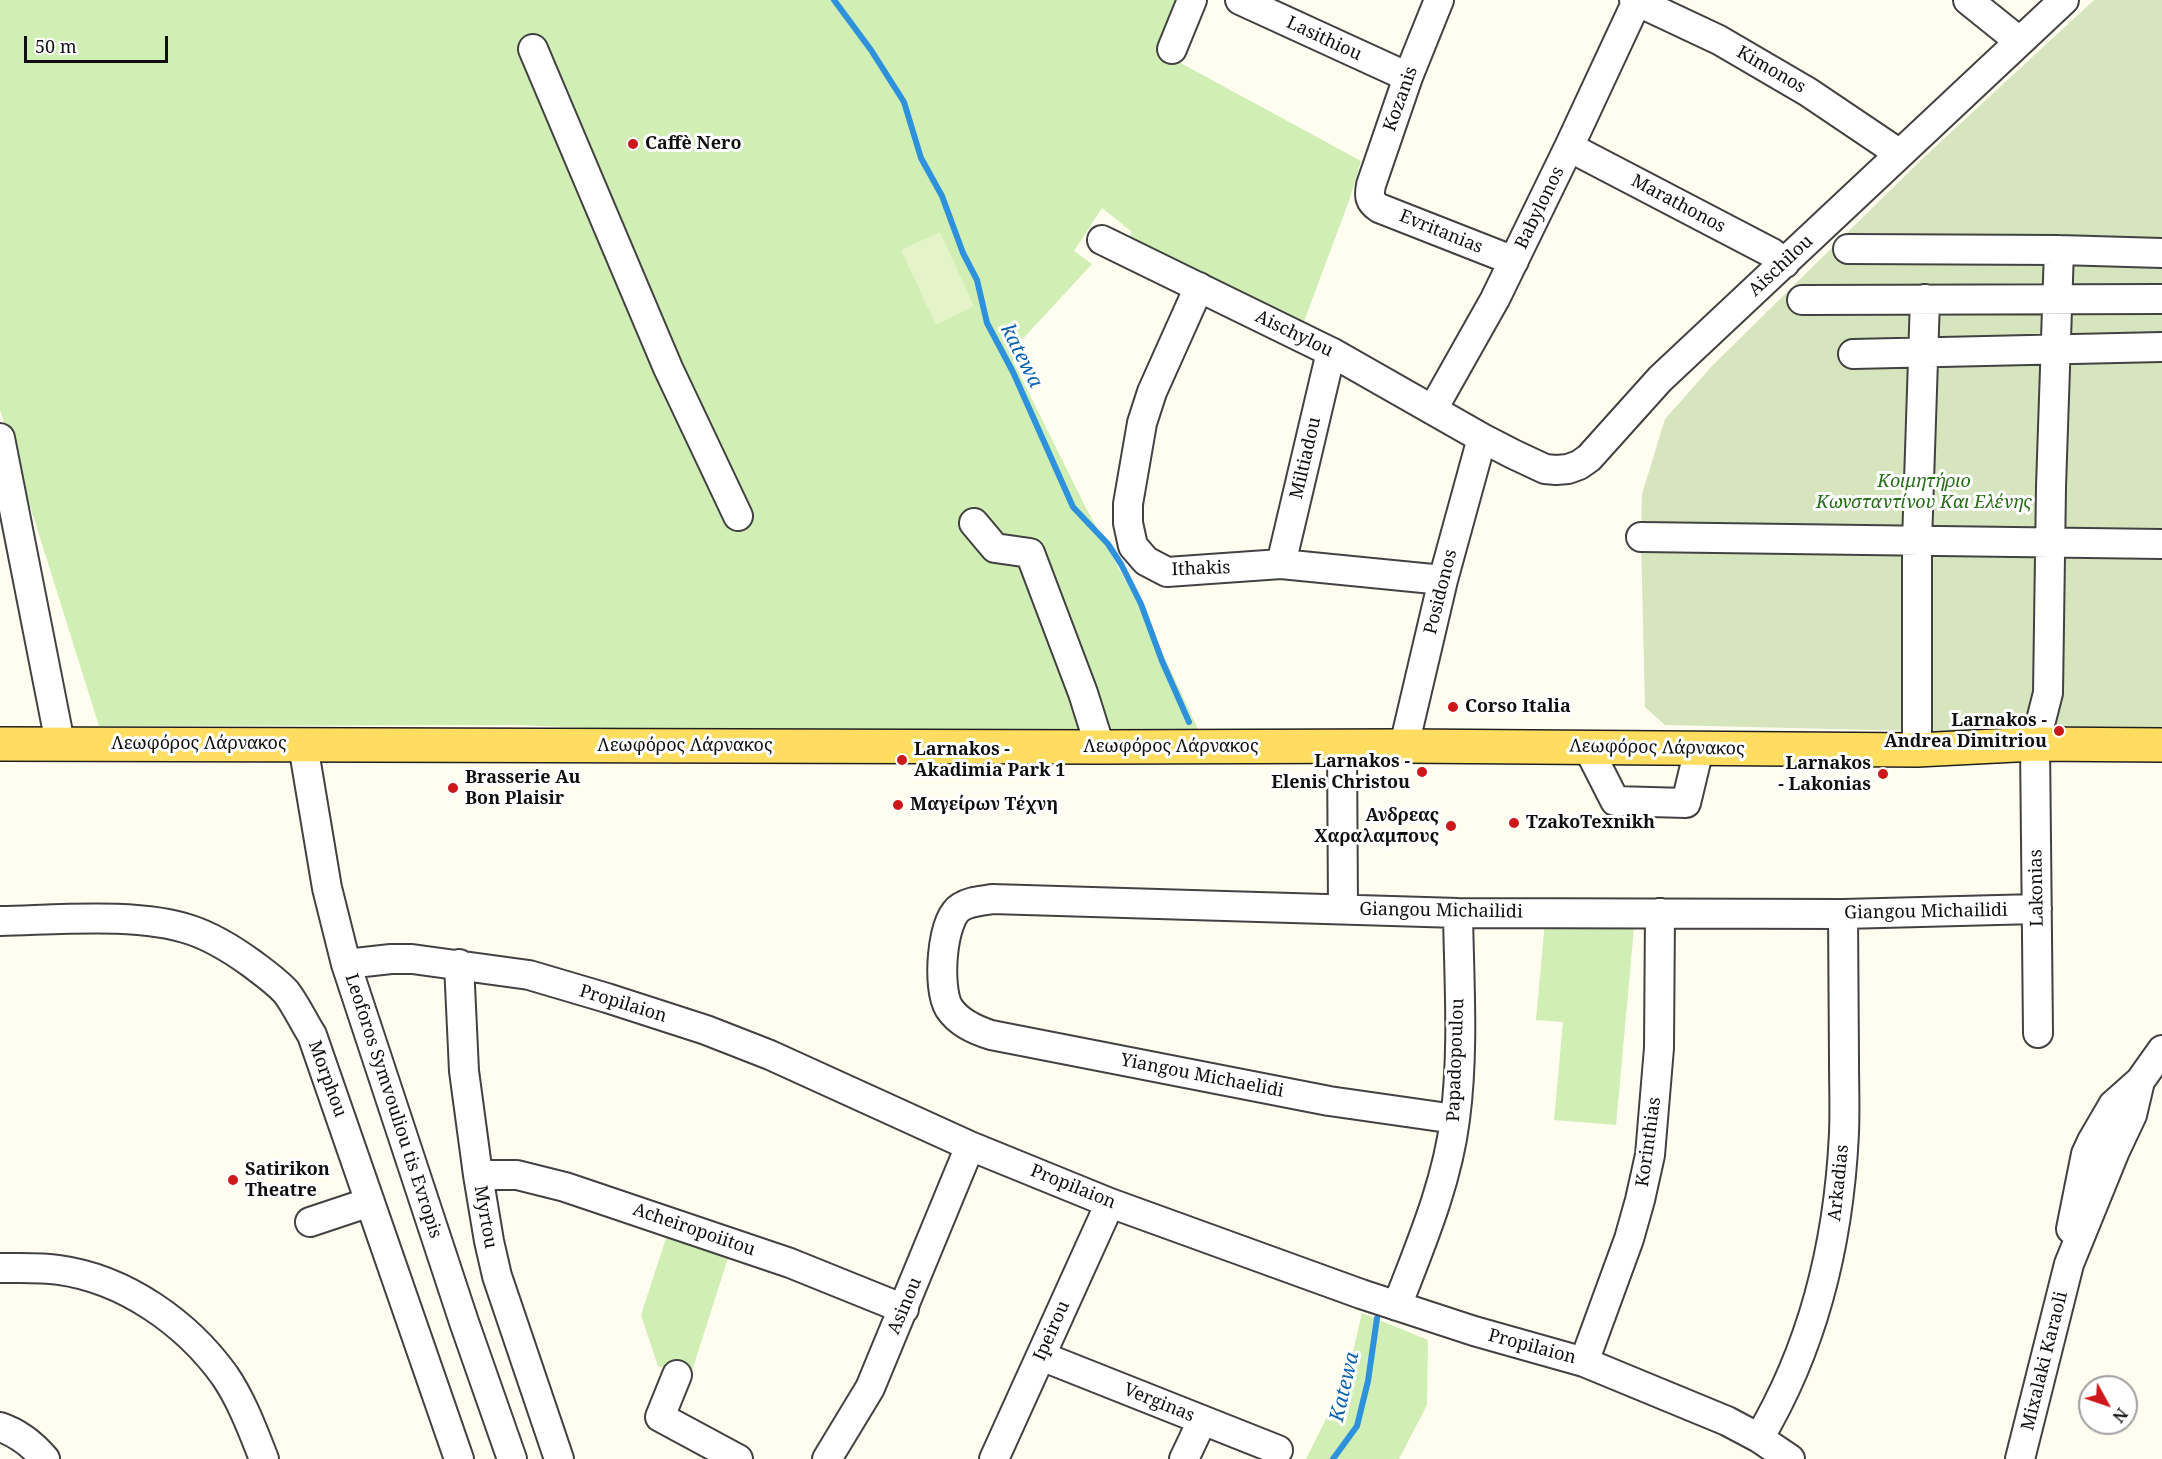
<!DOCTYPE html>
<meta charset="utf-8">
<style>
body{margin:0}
#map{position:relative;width:2162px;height:1459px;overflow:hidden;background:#fffdf0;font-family:"Noto Serif",serif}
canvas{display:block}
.north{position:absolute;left:2078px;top:1375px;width:60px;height:60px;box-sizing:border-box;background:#fff;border:2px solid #9f9f9f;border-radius:50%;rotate:130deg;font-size:16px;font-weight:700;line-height:24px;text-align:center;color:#0f0f0f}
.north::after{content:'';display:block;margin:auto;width:21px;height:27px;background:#ce171a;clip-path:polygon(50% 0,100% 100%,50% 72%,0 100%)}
.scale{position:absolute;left:24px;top:36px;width:144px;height:27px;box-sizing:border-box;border:3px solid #0f0f0f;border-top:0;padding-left:8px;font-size:18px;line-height:21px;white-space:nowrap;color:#0f0f0f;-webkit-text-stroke:4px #fff;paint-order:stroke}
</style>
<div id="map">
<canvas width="2162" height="1459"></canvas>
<div class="north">N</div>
<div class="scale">50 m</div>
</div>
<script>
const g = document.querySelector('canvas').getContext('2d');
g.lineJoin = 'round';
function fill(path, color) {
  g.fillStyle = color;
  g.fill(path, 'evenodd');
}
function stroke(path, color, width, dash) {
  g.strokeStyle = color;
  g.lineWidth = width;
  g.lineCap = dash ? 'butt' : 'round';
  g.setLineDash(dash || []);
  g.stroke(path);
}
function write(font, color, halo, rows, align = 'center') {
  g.font = font + ' "Noto Serif",serif';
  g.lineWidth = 6;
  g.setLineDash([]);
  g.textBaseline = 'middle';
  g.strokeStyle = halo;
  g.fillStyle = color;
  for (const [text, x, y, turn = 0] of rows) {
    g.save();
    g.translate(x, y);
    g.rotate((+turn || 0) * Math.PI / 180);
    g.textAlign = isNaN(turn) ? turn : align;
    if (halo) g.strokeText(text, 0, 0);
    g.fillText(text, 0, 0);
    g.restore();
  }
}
fill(new Path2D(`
 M 0,0 L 1184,0 L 1164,54 L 1361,161 L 1350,198 L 1299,335 L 1124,246 L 1132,232 L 1102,208 L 1074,251 L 1092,264 L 1017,345 L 1013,361 L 1086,508 L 1148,622 L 1199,731 L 738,734 L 516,725 L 99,726 L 0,410 Z
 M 1545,921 L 1634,928 L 1616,1125 L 1554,1120 L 1563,1022 L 1536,1020 Z
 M 667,1235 L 729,1255 L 690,1377 L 658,1366 L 641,1315 Z
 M 1362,1313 L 1428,1340 L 1427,1405 L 1399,1459 L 1306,1459 L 1347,1377 Z`), '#d1eeb5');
fill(new Path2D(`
 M 2094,0 L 2162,0 L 2162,732 L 1915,731 L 1665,725 L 1645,707 L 1641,537 L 1642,494 L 1665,419 L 1713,365 L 1922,159 Z`), '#d7e5be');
fill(new Path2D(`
 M 940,232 L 974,306 L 936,325 L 901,250 Z`), '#e4f4c8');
stroke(new Path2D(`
 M 834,0 L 871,50 L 904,102 L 921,158 L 942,196 L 963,253 L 977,280 L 987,323 L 1013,372 L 1073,507 L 1108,544 L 1121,564 L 1141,604 L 1162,661 L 1189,722
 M 1333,1459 L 1357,1426 L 1368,1381 L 1377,1318`), '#2e91dc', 6);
const minor = new Path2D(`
 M 1240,0 L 1408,77
 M 1439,0 L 1408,77 L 1371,185 C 1369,196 1369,201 1379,208 L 1514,261
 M 1634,0 L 1719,40 L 1808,92 L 1900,154
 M 1968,0 L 2019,41
 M 533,49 L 668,368 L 738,516
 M 1172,49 L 1192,0
 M 1569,147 L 1772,253 L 1785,263
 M 1102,240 L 1331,352 L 1482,438 L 1513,454 L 1545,469 L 1556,470 L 1568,469 L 1579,465 L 1589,458 L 1660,379 L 2064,0
 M 1848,249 L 2059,250 L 2162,253
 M 1199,287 L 1152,392 L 1142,423 L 1128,504 L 1128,523 L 1133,546 L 1146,561 L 1167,572 L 1281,564 L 1443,580
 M 1802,300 L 2162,299
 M 1853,354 L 2162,347
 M 1433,409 L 1495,299 L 1569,147 L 1637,1
 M 0,438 L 60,743
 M 974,523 L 995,548 L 1030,553 L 1083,693 L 1100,747
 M 1641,537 L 2162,544
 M 1281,564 L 1331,352
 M 303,745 L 327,888 L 346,964 L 464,1322 L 512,1459
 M 1342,746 L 1343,909
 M 1404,746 L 1443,580 L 1482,438
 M 1588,748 L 1615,801 L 1686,803 L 1699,749
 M 1917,750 L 1917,542 L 1925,299
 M 0,921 C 56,920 139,912 191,930 C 212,937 233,950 251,963 C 263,972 276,981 286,992 C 296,1005 303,1021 312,1035 L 459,1459
 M 346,964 L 391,959 L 412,959 L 529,975 L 607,998 L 706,1030 L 770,1055 L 970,1146 L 1110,1203 L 1361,1294 L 1474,1331 L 1584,1362 L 1727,1421 L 1759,1438 L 1790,1459
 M 459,964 L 464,1071 L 478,1175 L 489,1241 L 497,1276 L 559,1459
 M 2038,1033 L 2035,744 L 2048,693 L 2051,487 L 2059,250
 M 1455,1119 L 1329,1101 L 991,1035 C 975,1030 959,1023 949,1008 C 937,989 941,919 961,907 C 970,901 982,901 992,899 L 1458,913 L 1843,914 L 2037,909
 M 478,1175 L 517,1175 L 565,1187 L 790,1263 L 904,1309
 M 310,1222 L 370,1202
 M 2071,1229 L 2086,1154 L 2092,1141 L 2113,1105 L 2140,1081 L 2162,1050
 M 0,1268 C 20,1268 40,1267 59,1270 C 125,1279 187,1323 225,1376 C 242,1401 253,1431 264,1459
 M 1397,1306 C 1420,1246 1447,1184 1455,1119 C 1464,1051 1459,981 1458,913
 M 1041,1356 L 1278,1450
 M 1584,1362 L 1629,1239 L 1640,1200 L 1650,1155 L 1659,1048 L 1660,913
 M 677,1375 L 660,1417 L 738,1459
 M 0,1427 C 18,1433 33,1445 45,1459
 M 1759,1438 C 1814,1346 1839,1240 1844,1133 C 1845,1109 1844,1084 1844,1060 C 1844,1011 1843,963 1843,914
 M 827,1459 L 870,1388 L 970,1146
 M 994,1459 L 1110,1203
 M 1184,1459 L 1202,1421
 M 2020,1459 L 2069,1264 L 2115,1151 L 2132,1115 L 2140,1081`);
const major = new Path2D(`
 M 0,744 L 1100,747 L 1404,746 L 1917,750 L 2035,744 L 2162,745`);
stroke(minor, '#424242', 32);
stroke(major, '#202020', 36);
stroke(minor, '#fff', 28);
stroke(major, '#ffdd60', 33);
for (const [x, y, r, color] of [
 [633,144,6,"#ce171a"],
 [1453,707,6,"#ce171a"],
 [2059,731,6,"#ce171a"],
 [902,760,6,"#ce171a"],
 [1422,772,6,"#ce171a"],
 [1883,774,6,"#ce171a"],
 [453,788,6,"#ce171a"],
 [898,805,6,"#ce171a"],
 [1514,823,6,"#ce171a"],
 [1451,826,6,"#ce171a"],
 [233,1180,6,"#ce171a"]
]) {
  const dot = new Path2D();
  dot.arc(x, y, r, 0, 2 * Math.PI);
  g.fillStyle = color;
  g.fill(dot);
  stroke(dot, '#fff', 2);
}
write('18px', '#0f0f0f', '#fff', [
 ["Lasithiou",1324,39,25],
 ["Kimonos",1771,70,30],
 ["Kozanis",1401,99,-70],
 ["Marathonos",1678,204,28],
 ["Babylonos",1540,208,-64],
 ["Evritanias",1441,232,22],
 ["Aischilou",1781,266,-43],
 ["Aischylou",1294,334,26],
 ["Miltiadou",1306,458,-77],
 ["Ithakis",1201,569,-2],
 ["Posidonos",1441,592,-76],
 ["Λεωφόρος Λάρνακος",199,744],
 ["Λεωφόρος Λάρνακος",685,746],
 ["Λεωφόρος Λάρνακος",1171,747],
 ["Λεωφόρος Λάρνακος",1657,748,1],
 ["Lakonias",2037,888,-91],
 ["Giangou Michailidi",1441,911,1],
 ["Giangou Michailidi",1926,912,-1],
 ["Propilaion",623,1004,17],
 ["Papadopoulou",1456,1060,-88],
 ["Yiangou Michaelidi",1202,1076,11],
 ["Morphou",327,1079,70],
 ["Leoforos Symvouliou tis Evropis",393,1106,72],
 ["Korinthias",1649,1142,-82],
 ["Arkadias",1839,1183,-84],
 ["Propilaion",1073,1187,22],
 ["Myrtou",485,1217,80],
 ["Acheiropoiitou",694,1230,19],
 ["Asinou",905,1306,-67],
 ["Ipeirou",1052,1331,-66],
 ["Propilaion",1532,1347,15],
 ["Mixalaki Karaoli",2045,1361,-76],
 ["Verginas",1159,1403,22]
]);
write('bold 18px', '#0f0f0f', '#fff', [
 ["Caffè Nero",645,144],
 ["Corso Italia",1465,707],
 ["Larnakos -",2047,721,"right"],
 ["Andrea Dimitriou",2047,742,"right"],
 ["Larnakos -",914,750],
 ["Akadimia Park 1",914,771],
 ["Larnakos -",1410,762,"right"],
 ["Elenis Christou",1410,783,"right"],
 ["Larnakos",1871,764,"right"],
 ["- Lakonias",1871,785,"right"],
 ["Brasserie Au",465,778],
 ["Bon Plaisir",465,799],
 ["Μαγείρων Τέχνη",910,805],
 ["Ανδρεας",1439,816,"right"],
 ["Χαραλαμπους",1439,837,"right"],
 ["TzakoTexnikh",1526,823],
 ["Satirikon",245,1170],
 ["Theatre",245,1191]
], 'left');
write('italic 18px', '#266e17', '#fff', [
 ["Κοιμητήριο",1924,482],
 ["Κωνσταντίνου Και Ελένης",1924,503]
]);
write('italic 20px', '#0a61af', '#fff', [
 ["katewa",1021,356,63],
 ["Katewa",1345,1387,-77]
]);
</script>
